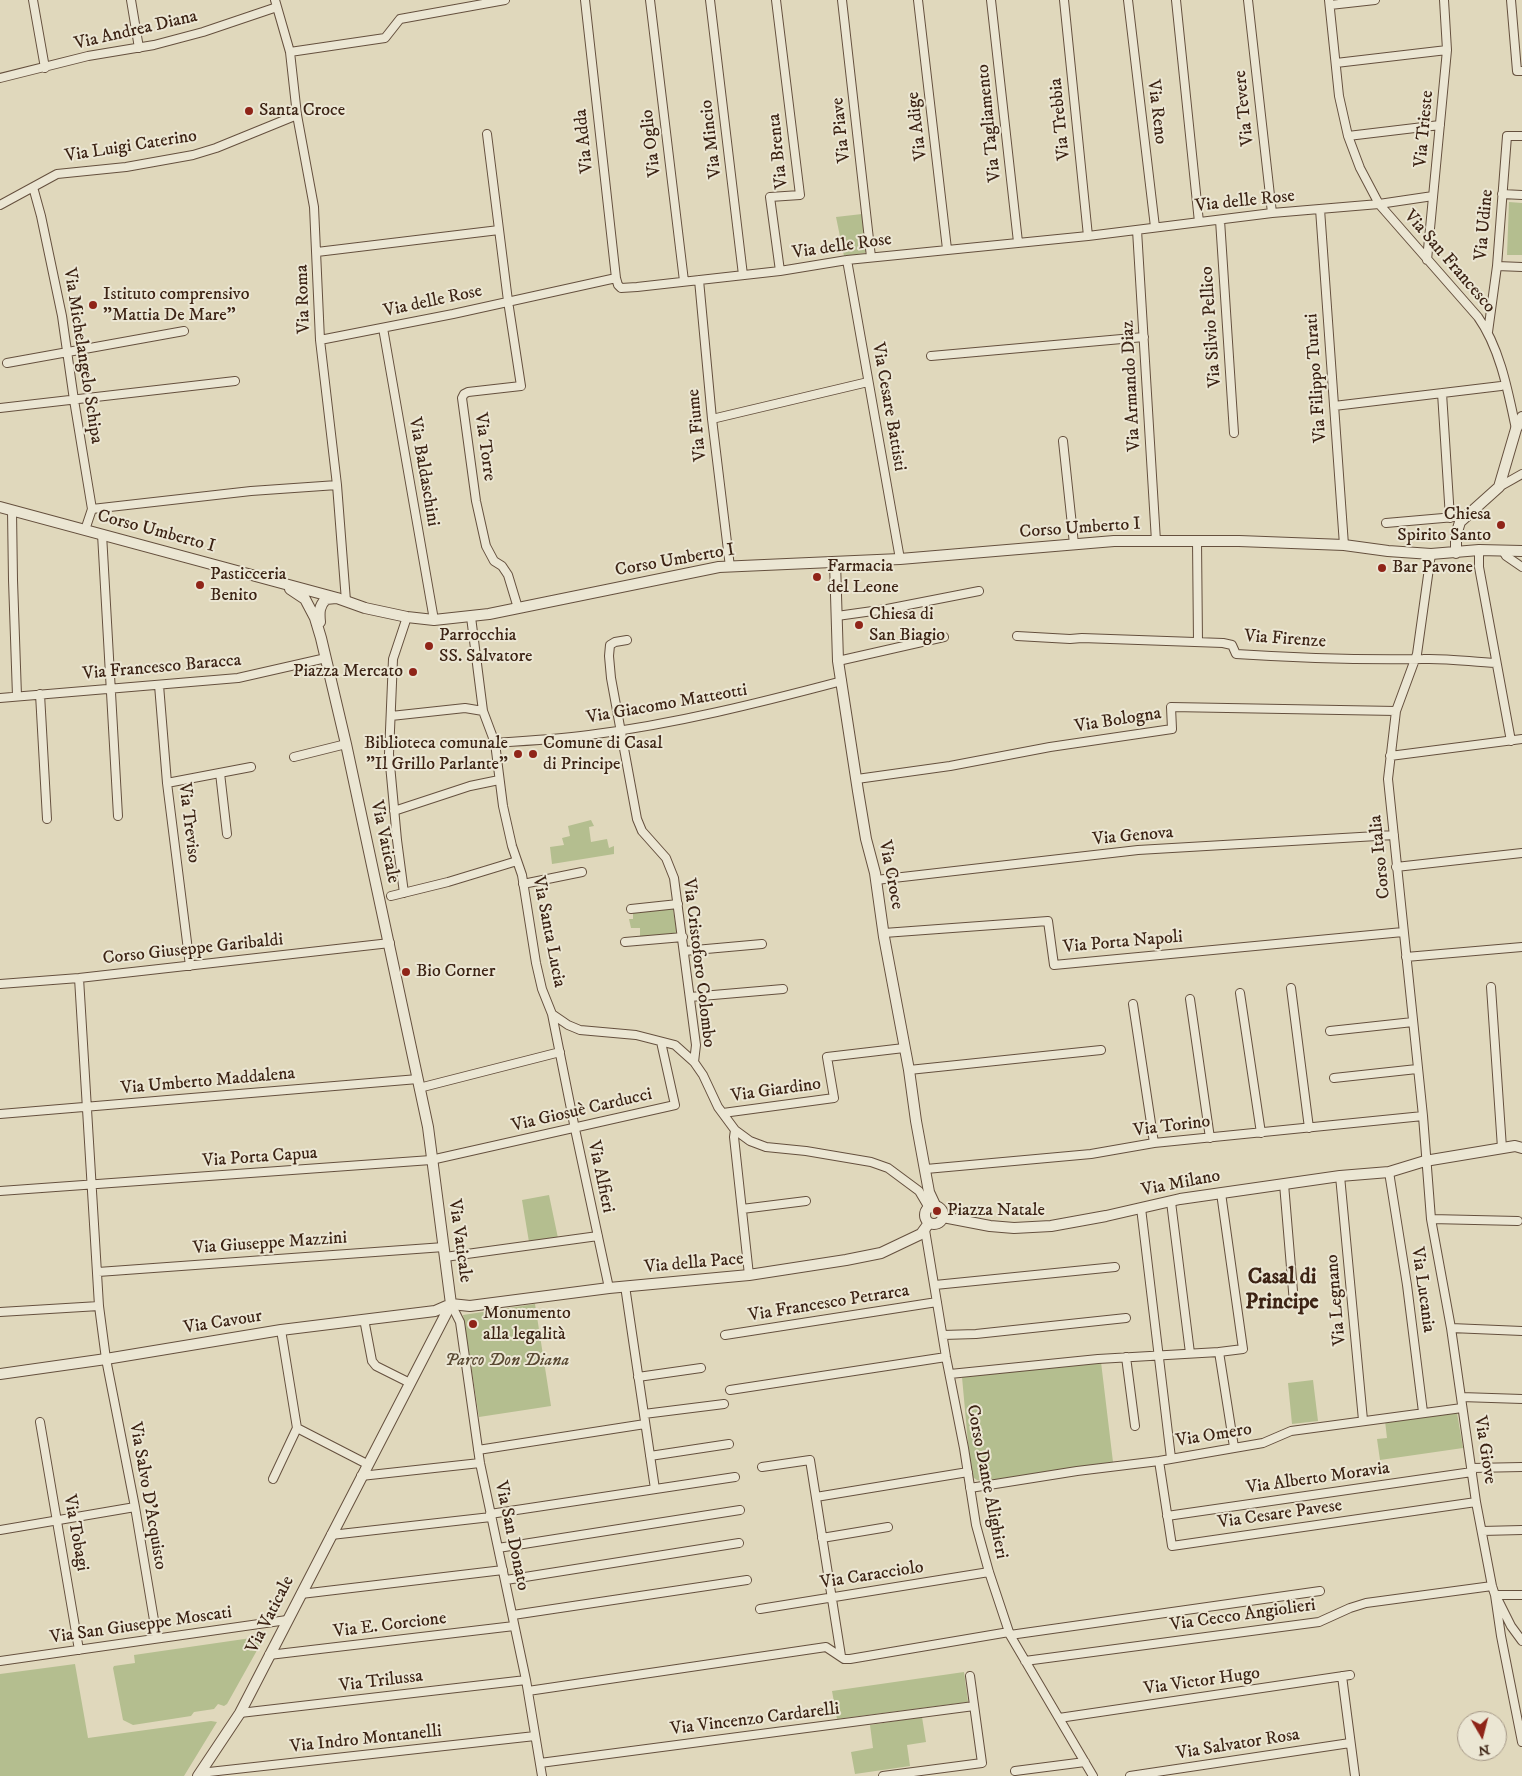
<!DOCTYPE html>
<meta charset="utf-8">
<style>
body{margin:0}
#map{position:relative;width:1522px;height:1776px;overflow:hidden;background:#e0d8bc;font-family:"IM FELL DW Pica",serif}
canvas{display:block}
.north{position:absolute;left:1457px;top:1711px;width:50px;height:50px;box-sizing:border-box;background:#ebe6d3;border:1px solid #a59887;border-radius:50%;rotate:172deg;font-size:14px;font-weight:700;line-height:20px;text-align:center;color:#3c2314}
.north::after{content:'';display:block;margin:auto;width:18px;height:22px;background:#8f2418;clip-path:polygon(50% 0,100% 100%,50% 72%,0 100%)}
</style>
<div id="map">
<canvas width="1522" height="1776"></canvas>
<div class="north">N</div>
</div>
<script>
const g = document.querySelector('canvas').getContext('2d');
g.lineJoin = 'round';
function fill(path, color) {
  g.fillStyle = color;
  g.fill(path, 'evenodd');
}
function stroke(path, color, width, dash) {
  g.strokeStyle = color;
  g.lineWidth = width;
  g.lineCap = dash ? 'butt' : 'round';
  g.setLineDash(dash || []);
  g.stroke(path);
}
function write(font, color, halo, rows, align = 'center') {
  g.font = font + ' "IM FELL DW Pica",serif';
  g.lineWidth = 4;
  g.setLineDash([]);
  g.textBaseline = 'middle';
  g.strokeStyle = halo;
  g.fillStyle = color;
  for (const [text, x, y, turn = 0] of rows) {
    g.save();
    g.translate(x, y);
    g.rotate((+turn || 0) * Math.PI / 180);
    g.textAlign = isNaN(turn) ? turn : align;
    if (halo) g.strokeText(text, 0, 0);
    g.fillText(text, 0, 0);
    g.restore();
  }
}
fill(new Path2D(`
 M 1509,202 L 1522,203 L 1522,255 L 1507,255 Z
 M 862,214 L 867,250 L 865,253 L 844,256 L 836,217 Z
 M 591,820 L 594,826 L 589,827 L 591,842 L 607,839 L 609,848 L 614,846 L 614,854 L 552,864 L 550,847 L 564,845 L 562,838 L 570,836 L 568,826 Z
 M 673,909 L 677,934 L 640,937 L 640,928 L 631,928 L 629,919 L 633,919 L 633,913 Z
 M 549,1195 L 558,1238 L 529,1242 L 522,1200 Z
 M 535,1304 L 551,1406 L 479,1417 L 463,1315 Z
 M 1101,1362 L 1113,1462 L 983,1481 L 977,1480 L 971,1476 L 962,1377 Z
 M 1313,1380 L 1318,1421 L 1292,1424 L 1288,1383 Z
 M 1457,1413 L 1463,1448 L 1380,1460 L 1377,1439 L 1387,1438 L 1385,1421 Z
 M 265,1636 L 227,1704 L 224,1706 L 218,1704 L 214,1709 L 194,1712 L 191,1716 L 133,1725 L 123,1720 L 113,1668 L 114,1666 L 135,1663 L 134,1655 Z
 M 75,1664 L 88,1738 L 211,1721 L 217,1722 L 184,1776 L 0,1776 L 0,1674 Z
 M 964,1672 L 968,1702 L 837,1719 L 832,1691 Z
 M 922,1717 L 926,1742 L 907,1745 L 910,1766 L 855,1774 L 851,1752 L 873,1748 L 870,1725 Z`), '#b4be8f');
const minor = new Path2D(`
 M 33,0 L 45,68
 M 131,0 L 139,48
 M 275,0 L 290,52 L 297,115 L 314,207 L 320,340 L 337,485 L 346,601
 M 585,0 L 616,278
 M 650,0 L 684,281
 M 710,0 L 743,275
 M 776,0 L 800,195 L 770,197 L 780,271
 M 842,0 L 871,257
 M 918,0 L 947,249
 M 991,0 L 1018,242
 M 1064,0 L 1088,236
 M 1128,0 L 1155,227
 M 1176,0 L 1199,222
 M 1248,0 L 1272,213
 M 1329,0 L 1339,96 L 1348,136 L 1360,168 L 1379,204 L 1478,317 C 1500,348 1508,391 1516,429
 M 1511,0 L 1517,71 L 1522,71
 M 1330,5 L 1375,0
 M 290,52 L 385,38 L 400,19 L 505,0
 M 1336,63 L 1447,50
 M 0,78 L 88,56 L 154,45 L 203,32 L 277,7
 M 487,134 L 508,301 L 521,386 L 468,392 L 464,394 L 462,398 L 476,501 L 486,546 L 494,561 L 502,566 L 508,575 L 518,608
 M 1348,136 L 1440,125
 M 33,187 L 41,216 L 62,316 L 74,400 L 92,509 L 85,530
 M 1502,194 L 1522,195
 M 0,205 L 57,174 L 126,167 L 193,155 L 216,148 L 297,115
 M 1320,209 L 1344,545
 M 1220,220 L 1234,433
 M 1137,230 L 1156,541
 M 317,252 L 499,230
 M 847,260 L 900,559
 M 1427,260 L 1447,50 L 1444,0
 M 1497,266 L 1522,267
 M 699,280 L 712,419 L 730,567
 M 383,328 L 434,620
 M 1488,332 L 1497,266 L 1507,136 L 1522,136
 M 320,340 L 453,314 L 616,278 L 618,285 L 621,288 L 637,287 L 780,271 L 847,260 L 1088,236 L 1272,213 L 1379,204 L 1433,196
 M 931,356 L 1144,337
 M 7,363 L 184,331
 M 1442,393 L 1450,518
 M 1334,406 L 1501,386
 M 0,408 L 235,381
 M 712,419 L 868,382
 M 1063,441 L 1074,544
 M 1499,487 L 1522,474
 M 92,509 L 251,491 L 337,485
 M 12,511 L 13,580 L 17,696
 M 1386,523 L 1466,516
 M 102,534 L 118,816
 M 1197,541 L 1198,642
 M 1479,550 L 1479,567 L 1511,741
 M 1503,551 L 1506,556 L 1522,567
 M 1431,554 L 1417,654 L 1396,711 L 1388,779 L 1423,1116 L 1431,1219 L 1451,1328 L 1476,1502 L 1492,1586 L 1495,1595 L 1501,1636 L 1522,1742
 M 837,616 L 887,609 L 979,591
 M 471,617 L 483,711 L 495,743 L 503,806 L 512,846 L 522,875 L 536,963 L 542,989 L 552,1014 L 568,1025 L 580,1030 L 636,1035 L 675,1045 L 694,1062 L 703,1075 L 718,1107 L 735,1130 L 750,1141 L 766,1147 L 806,1151 L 871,1162 L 888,1168 L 919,1191 L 929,1208
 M 1017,636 L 1070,639 L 1082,638 L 1223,643 L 1232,645 L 1236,654 C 1298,658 1361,660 1423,659 C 1447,658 1472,662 1496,663
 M 627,640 L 615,642 L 610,645 L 609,656 L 611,678 L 637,819 L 642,831 L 666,858 L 674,878 L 696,1045 L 694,1062
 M 838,661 L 944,637
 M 159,685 L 167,783 L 190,966
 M 40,694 L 47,819
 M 0,698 L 238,678 L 326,658
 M 391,716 L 465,708 L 483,711
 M 495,743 C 526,741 558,739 589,735 C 675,724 759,703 842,681
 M 1390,756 L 1522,739
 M 294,757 L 346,744
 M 220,773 L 227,834
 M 857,779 L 950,766 L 1050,747 L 1172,729 L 1171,707 L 1396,711
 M 167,783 L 251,767
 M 394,811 L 470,786 L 499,780
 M 1396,867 L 1522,853
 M 876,880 L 1138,850 L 1394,835
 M 523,884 L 582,872
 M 404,893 L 397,840 L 389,754 L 393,659 L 407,617
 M 391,896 L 448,882 L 517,861
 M 631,909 L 678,904
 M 884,933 L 1048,921 L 1054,965 L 1403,932
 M 625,942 L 683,937
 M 684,951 L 762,944
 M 1406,957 L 1522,947
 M 79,978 L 99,1306 L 106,1359 L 135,1507 L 157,1638
 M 0,984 L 79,978 L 390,943
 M 1491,987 L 1502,1148
 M 1291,988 L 1309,1128
 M 1240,993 L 1261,1133
 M 690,997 L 783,989
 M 1190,999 L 1210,1138
 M 1133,1004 L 1154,1143
 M 552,1014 L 575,1129 L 609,1288
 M 1330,1031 L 1413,1022
 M 909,1070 L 1101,1050
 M 1334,1078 L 1417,1069
 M 419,1088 L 560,1052
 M 723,1113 L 834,1098 L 827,1057 L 904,1048
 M 0,1114 L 418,1079
 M 735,1130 L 734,1137 L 749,1275
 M 926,1169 L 1091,1154 L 1154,1143 L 1423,1116
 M 1389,1172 L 1407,1285 L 1423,1412
 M 1340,1176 L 1363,1420
 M 1284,1184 L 1294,1303
 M 0,1191 L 431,1160 L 675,1105 L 661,1042
 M 1171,1202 L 1190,1353
 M 1141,1208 L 1171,1458
 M 742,1209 L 806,1201
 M 1431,1219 L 1518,1221
 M 925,1230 L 946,1357 L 964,1448 L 976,1525 L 989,1572 L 1010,1635 L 1093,1776
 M 445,1257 L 598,1236
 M 98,1272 L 444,1247
 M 935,1285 L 1115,1267
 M 625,1286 L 655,1489
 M 451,1304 L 460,1322 L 480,1463 L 526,1680 L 542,1776
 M 0,1312 L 99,1306
 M 364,1319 L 372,1361 L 376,1366 L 410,1383
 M 1451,1328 L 1522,1331
 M 725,1335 L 937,1302
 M 943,1335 L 976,1334 L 1126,1318
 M 1219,1352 L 1234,1447
 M 1126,1357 L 1135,1426
 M 950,1374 L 1098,1359 L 1219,1352 L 1243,1349 L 1221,1193
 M 638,1377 L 701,1368
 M 730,1390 L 946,1357
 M 1461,1397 L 1522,1399
 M 644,1414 L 724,1404
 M 40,1422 L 79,1650
 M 297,1428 L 367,1464
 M 478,1450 L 645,1424
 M 650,1456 L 729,1444
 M 1159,1461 L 1172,1546 L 1476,1502
 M 762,1467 L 810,1460 L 841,1656
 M 1472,1468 L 1522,1467
 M 361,1476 L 480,1463
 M 273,1479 L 297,1428 L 281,1330
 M 970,1488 L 1077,1471 L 1159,1461 L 1263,1443 L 1291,1431 L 1462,1408
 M 816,1497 L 968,1472
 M 490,1514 L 735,1477
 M 1167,1516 L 1472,1472
 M 0,1530 L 135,1507
 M 1482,1531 L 1522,1530
 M 331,1535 L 491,1517
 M 822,1538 L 888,1527
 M 498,1548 L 740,1510
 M 506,1580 L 739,1543
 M 301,1594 L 503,1570
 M 1495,1595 L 1522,1595
 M 1499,1602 L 1511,1626 L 1522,1641
 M 760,1609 L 989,1572
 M 513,1615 L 747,1580
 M 1010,1635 L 1320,1591
 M 269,1655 L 514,1626
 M 0,1661 L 287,1620
 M 1025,1661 L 1319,1622 L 1350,1608 L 1366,1603 L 1492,1586
 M 1342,1676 L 1355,1776
 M 528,1691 L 826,1647 L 844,1659 L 850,1659 L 1009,1632
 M 240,1713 L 526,1680
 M 1059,1718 L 1350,1675
 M 540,1763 L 974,1706
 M 1015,1771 L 1085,1762
 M 200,1773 L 535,1736
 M 883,1776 L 982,1763 L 970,1676
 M 1130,1776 L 1350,1743`);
const tertiary = new Path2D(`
 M 0,507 L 337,598 L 365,608 L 407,617 L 434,620 L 489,614 L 719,567 L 900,559 L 1114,541 L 1239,541 L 1344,545 L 1388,551 L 1431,554 L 1479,550 L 1522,551
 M 1456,553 L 1456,535 L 1460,522 L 1499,487 L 1516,429 L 1522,417
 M 835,562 L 838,661 L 858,791 L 866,839 L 875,873 L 884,937 L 909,1070 L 916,1121 L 929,1192 L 936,1207
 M 320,622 C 319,612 319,606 326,599 L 336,598
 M925 1215a9 9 0 1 1 18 0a9 9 0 1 1-18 0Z
 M 943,1217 L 990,1226 L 1014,1228 L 1051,1226 L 1106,1216 L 1180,1199 L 1340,1176 L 1389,1172 L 1425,1161 L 1515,1146 L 1522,1148
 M 0,1374 L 106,1359 L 281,1330 L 435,1311 L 451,1304 L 470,1306 L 609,1288 L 749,1275 L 846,1260 L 881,1253 L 921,1234 L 929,1223
 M 198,1776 L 240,1713 L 451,1304 L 428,1127 L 346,744 L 321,638 L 315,618 L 305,599 L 290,589`);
stroke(minor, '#65503e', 10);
stroke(tertiary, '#65503e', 12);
stroke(minor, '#ebe6d3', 8);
stroke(tertiary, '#ebe6d3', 10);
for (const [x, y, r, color] of [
 [249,111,5,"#8f2418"],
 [93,305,5,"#8f2418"],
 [1501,525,5,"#8f2418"],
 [1382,568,5,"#8f2418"],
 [817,577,5,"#8f2418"],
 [200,585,5,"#8f2418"],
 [859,625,5,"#8f2418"],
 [429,646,5,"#8f2418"],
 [413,672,5,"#8f2418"],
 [518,754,5,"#8f2418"],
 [533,754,5,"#8f2418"],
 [406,972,5,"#8f2418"],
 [937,1211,5,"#8f2418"],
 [473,1324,5,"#8f2418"]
]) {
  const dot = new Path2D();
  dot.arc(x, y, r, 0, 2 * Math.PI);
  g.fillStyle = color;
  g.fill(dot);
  stroke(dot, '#ebe6d3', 2);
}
write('18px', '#3c2314', '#ebe6d3', [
 ["Via Andrea Diana",136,31,-13],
 ["Via Tevere",1245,108,-96],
 ["Via Reno",1156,112,83],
 ["Via Trebbia",1061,119,-96],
 ["Via Tagliamento",990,123,-96],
 ["Via Adige",918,126,-97],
 ["Via Trieste",1425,129,-85],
 ["Via Piave",842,130,-96],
 ["Via Mincio",712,139,-97],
 ["Via Adda",585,141,-96],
 ["Via Oglio",652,143,-97],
 ["Via Luigi Caterino",131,147,-9],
 ["Via Brenta",779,151,-96],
 ["Via delle Rose",1245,202,-6],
 ["Via Udine",1485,225,-85],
 ["Via delle Rose",842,247,-8],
 ["Via San Francesco",1449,262,49],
 ["Via Roma",304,299,-92],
 ["Via delle Rose",433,302,-12],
 ["Via Silvio Pellico",1212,327,-94],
 ["Via Michelangelo Schipa",82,356,81],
 ["Via Filippo Turati",1317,378,-94],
 ["Via Armando Diaz",1132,386,-93],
 ["Via Cesare Battisti",888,407,80],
 ["Via Fiume",698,425,-96],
 ["Via Torre",484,447,82],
 ["Via Baldaschini",423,472,80],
 ["Corso Umberto I",1080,529,-4],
 ["Corso Umberto I",156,532,15],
 ["Corso Umberto I",675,561,-10],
 ["Via Firenze",1285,640,4],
 ["Via Francesco Baracca",162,668,-5],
 ["Via Giacomo Matteotti",667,705,-10],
 ["Via Bologna",1118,721,-9],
 ["Via Treviso",188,823,83],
 ["Via Genova",1133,837,-5],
 ["Via Vaticale",384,842,78],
 ["Corso Italia",1381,857,-96],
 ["Via Croce",890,875,79],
 ["Via Santa Lucia",548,932,79],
 ["Via Porta Napoli",1123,943,-5],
 ["Corso Giuseppe Garibaldi",193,950,-6],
 ["Via Cristoforo Colombo",698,963,83],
 ["Via Umberto Maddalena",208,1082,-5],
 ["Via Giardino",776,1091,-8],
 ["Via Giosuè Carducci",582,1111,-13],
 ["Via Torino",1172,1127,-7],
 ["Via Porta Capua",260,1158,-4],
 ["Via Alfieri",600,1177,78],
 ["Via Milano",1181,1184,-11],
 ["Via Vaticale",459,1241,82],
 ["Via Giuseppe Mazzini",270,1244,-4],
 ["Via della Pace",694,1264,-5],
 ["Via Lucania",1422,1290,82],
 ["Via Legnano",1337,1300,-95],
 ["Via Francesco Petrarca",829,1304,-9],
 ["Via Cavour",223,1323,-9],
 ["Via Omero",1214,1436,-9],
 ["Via Giove",1484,1450,81],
 ["Via Alberto Moravia",1318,1479,-8],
 ["Corso Dante Alighieri",986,1482,79],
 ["Via Salvo D'Acquisto",147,1496,80],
 ["Via Cesare Pavese",1280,1515,-8],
 ["Via Tobagi",75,1533,80],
 ["Via San Donato",511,1536,78],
 ["Via Caracciolo",872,1576,-9],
 ["Via Vaticale",271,1615,-63],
 ["Via Cecco Angiolieri",1243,1616,-8],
 ["Via San Giuseppe Moscati",141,1626,-8],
 ["Via E. Corcione",390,1626,-7],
 ["Via Trilussa",381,1682,-7],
 ["Via Victor Hugo",1202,1682,-8],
 ["Via Vincenzo Cardarelli",755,1720,-7],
 ["Via Indro Montanelli",366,1740,-6],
 ["Via Salvator Rosa",1238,1745,-9]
]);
write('18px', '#3c2314', '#ebe6d3', [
 ["Santa Croce",259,111],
 ["Istituto comprensivo",103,295],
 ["\"Mattia De Mare\"",103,316],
 ["Chiesa",1491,515,"right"],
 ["Spirito Santo",1491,536,"right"],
 ["Farmacia",827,567],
 ["del Leone",827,588],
 ["Bar Pavone",1392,568],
 ["Pasticceria",210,575],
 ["Benito",210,596],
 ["Chiesa di",869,615],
 ["San Biagio",869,636],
 ["Parrocchia",439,636],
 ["SS. Salvatore",439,657],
 ["Piazza Mercato",403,672,"right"],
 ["Biblioteca comunale",508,744,"right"],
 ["\"Il Grillo Parlante\"",508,765,"right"],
 ["Comune di Casal",543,744],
 ["di Principe",543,765],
 ["Bio Corner",416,972],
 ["Piazza Natale",947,1211],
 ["Monumento",483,1314],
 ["alla legalità",483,1335]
], 'left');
write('italic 18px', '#5a4a33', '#ebe6d3', [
 ["Parco Don Diana",507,1361]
]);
write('bold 22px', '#3c2314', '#ebe6d3', [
 ["Casal di",1282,1278],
 ["Principe",1282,1303]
]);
</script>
